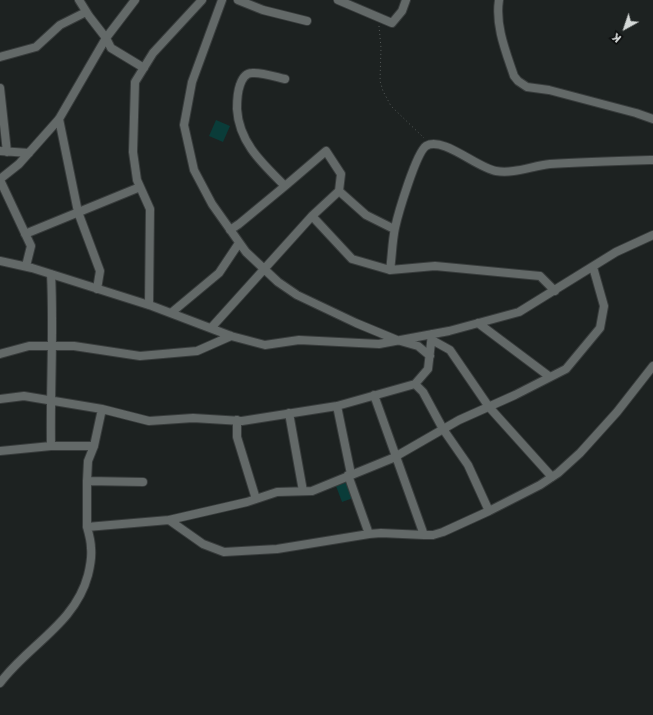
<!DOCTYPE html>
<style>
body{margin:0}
#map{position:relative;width:653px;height:715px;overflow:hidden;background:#1d2221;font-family:"Work Sans",sans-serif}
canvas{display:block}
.north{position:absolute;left:605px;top:8px;width:40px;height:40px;-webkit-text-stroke:3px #090b0b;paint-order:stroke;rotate:220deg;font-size:11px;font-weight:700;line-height:16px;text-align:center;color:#d5d9d8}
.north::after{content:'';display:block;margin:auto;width:14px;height:18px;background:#d5d9d8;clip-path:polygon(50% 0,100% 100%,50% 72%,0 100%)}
</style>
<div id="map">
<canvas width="653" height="715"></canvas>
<div class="north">K</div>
</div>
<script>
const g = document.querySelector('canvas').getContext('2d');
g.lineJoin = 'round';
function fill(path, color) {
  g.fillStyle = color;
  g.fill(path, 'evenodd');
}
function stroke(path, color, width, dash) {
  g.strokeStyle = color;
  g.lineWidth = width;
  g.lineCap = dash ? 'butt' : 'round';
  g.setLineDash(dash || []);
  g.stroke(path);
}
fill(new Path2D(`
 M 216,120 L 230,126 L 223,142 L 209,136 Z
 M 348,482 L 353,498 L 342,502 L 336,486 Z`), '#0a3c39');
const minor = new Path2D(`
 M 79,0 L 89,16 L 106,38 L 111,48 L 144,68
 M 222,0 L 192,82 L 184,125 L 194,170 L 212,204 L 246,252 L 278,282 L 297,295 L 356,323 L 397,340 L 418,346 L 430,356
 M 238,0 L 263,10 L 307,21
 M 338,0 L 392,23 L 402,11 L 406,0
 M 499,0 C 495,26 506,52 514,76 L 518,81 L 527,87 L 549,90 L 636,113 L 653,119
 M 0,57 L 36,47 L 60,25 L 86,12
 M 0,88 L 7,152
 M 59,119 L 78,212 L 100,271 L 97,289
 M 0,151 L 29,153
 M 0,179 L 19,164 L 59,119 L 106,38 L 135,0
 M 0,180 L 31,246 L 26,266
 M 285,186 C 263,164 239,143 237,109 C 237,101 237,93 240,85 C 242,79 245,73 252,73 C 261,72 276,77 285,79
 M 339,191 L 366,215 L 394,229
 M 312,216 L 352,259 L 390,270 L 435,266 L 540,276 L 555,291
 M 25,234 L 140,187
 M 0,261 L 32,268 L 152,306 L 231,336 L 265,345 L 299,340 L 379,344 L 449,331 L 519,312 L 616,252 L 653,235
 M 390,270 C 392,257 392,242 395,228 C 398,214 416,153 426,146 C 443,136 477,168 496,171 C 514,174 532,166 550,164 C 584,162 619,161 653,160
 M 51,274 C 54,331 50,388 51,446
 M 149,305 L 150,209 L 137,180 L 133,152 L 135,82 L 153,53 L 202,0
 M 171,313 L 219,273 L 239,243
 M 478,323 L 550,377
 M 211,328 L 312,216 L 339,191 L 341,174 L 326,151 L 285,186 L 239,224 L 230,230
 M 432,340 L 450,350 L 489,407 L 552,477
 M 0,354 L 29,346 L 74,346 L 140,356 L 197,351 L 231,336
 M 415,384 L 423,392 L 443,429 L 468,465 L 489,511
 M 374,395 L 424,535
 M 0,399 L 24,396 L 102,409 L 149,421 L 193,418 L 242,421 L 337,406 L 415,384 L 428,369 L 432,334
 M 337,406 L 351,474
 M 102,409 L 94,446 L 88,461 L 87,481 L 87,527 L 169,520 L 203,544 L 224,552 L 277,549 L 369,534 L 381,533 L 424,535 L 433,535 L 443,532 L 489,511 L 540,485 L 558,473 L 580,453 L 617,412 L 653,366
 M 289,413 L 303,491
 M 237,420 L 237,437 L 256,499
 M 0,451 L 51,446 L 94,446
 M 348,475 L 369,534
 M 87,481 L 143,482
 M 169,520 L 247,502 L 277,492 L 312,491 L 393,458 L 459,420 L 515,395 L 566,369 L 600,328 L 604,306 L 593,267
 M 0,683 C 28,645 75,624 88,575 C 90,567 92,557 91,548 C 91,541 89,534 87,527`);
stroke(minor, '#383c3c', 10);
stroke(new Path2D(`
 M 379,26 L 381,48 L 380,81 L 383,91 L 391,106 L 424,138`), '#575c5b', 1, [1, 3]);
stroke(minor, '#636968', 8);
</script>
